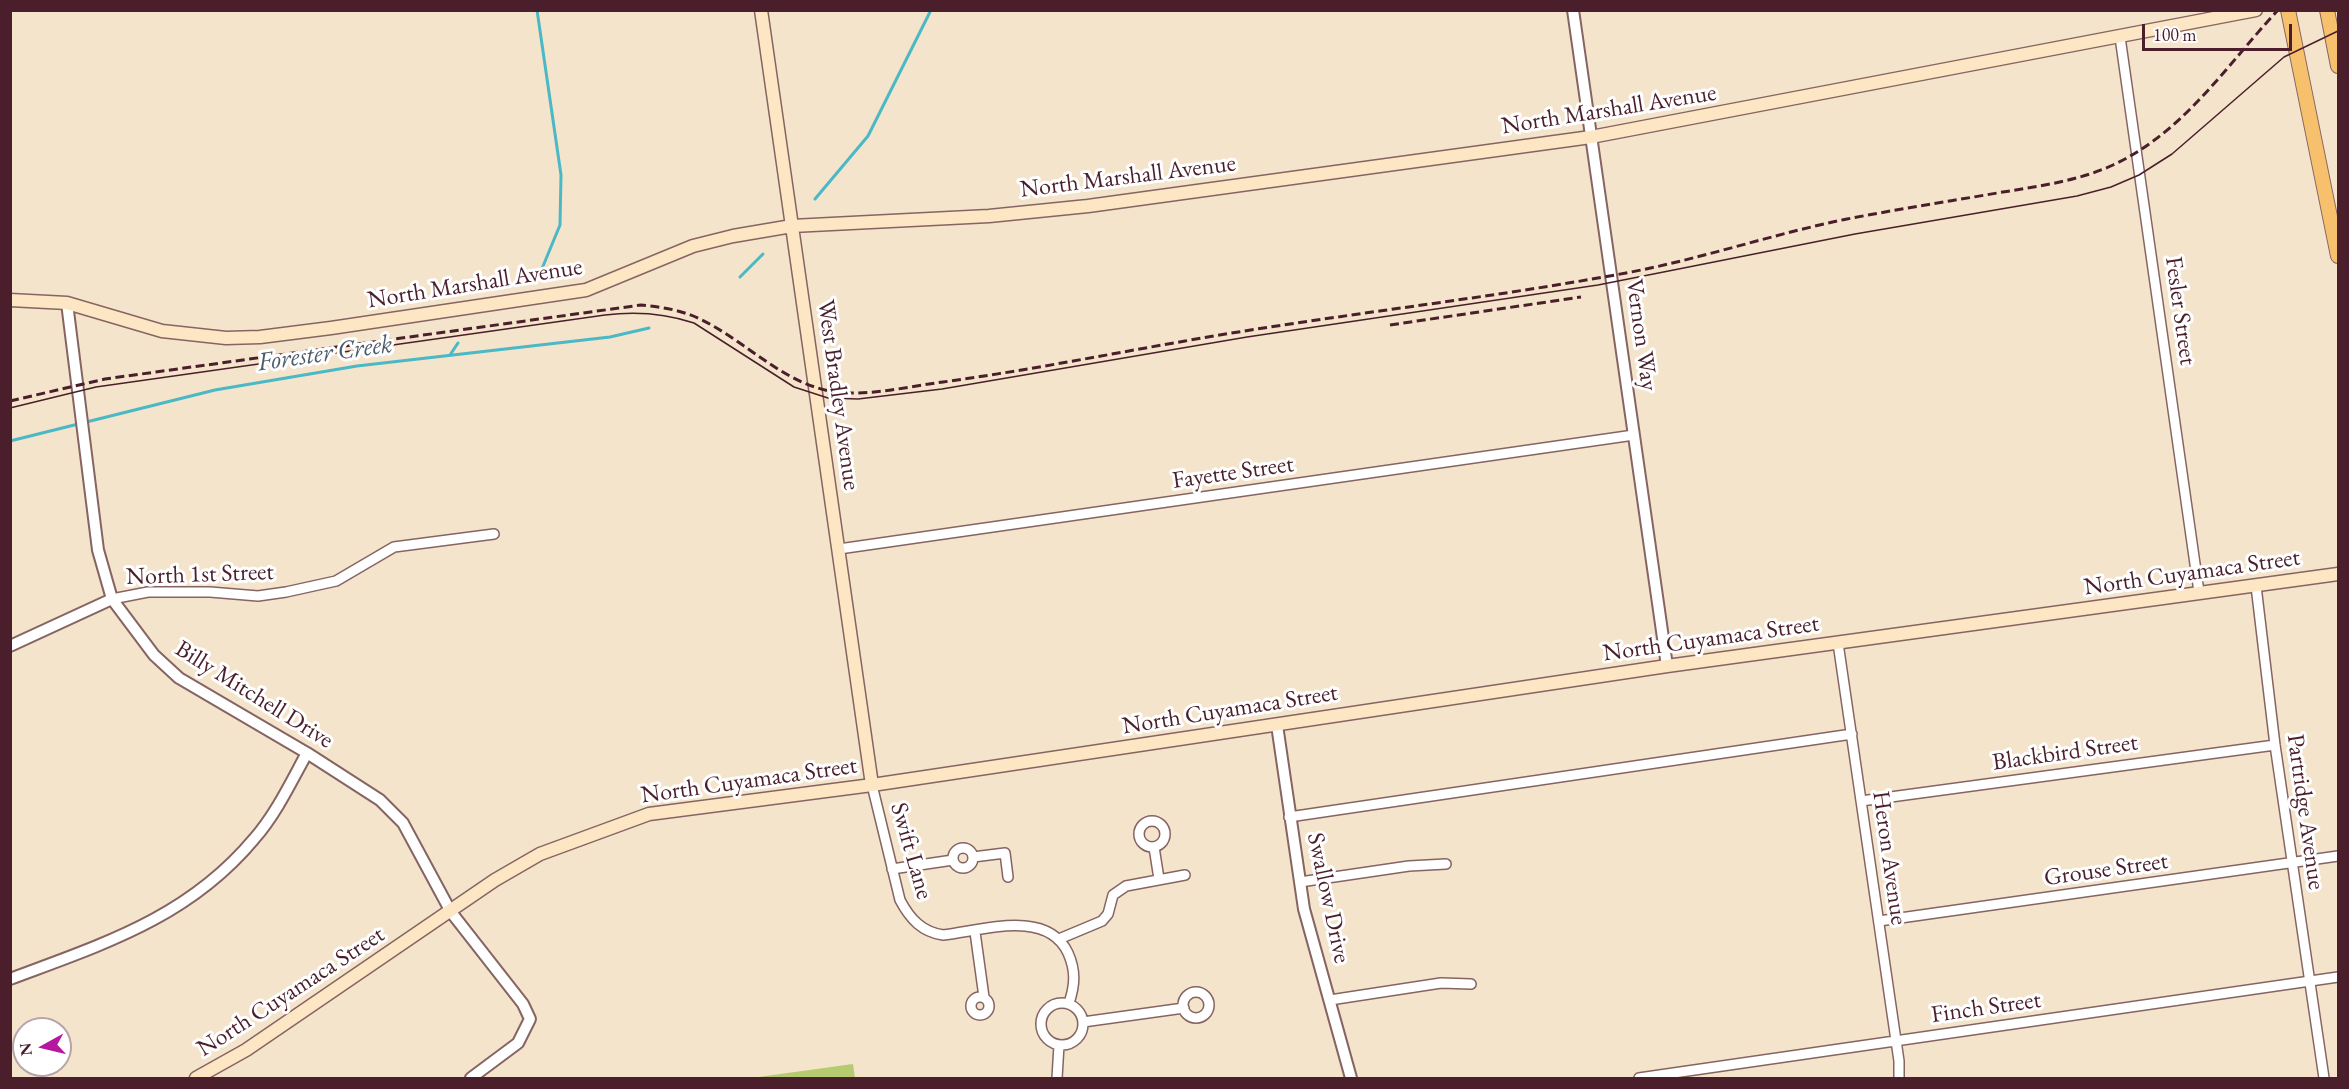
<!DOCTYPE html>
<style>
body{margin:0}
#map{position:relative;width:2349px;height:1089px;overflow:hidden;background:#f4e4cb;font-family:"EB Garamond",serif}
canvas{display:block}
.frame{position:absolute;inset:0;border:12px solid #4a1f2b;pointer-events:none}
.north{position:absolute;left:12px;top:1017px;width:60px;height:60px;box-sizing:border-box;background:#fff;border:2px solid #b7a5aa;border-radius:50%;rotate:262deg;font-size:16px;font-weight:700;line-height:24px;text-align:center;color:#4a1f2b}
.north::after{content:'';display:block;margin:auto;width:21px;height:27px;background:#b5179e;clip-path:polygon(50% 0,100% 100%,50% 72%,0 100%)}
.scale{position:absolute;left:2142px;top:24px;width:150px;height:27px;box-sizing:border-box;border:3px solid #4a1f2b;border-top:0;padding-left:8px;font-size:18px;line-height:21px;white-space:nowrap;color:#4a1f2b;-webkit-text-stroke:4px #fff;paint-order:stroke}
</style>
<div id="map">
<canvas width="2349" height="1089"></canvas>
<div class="frame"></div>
<div class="north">N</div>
<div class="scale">100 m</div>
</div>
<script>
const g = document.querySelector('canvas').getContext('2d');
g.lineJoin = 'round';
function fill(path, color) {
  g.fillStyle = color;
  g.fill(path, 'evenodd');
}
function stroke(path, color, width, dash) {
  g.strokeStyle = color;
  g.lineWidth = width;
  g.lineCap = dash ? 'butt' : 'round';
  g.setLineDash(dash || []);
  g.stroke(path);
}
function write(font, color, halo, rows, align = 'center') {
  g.font = font + ' "EB Garamond",serif';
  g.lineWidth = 6;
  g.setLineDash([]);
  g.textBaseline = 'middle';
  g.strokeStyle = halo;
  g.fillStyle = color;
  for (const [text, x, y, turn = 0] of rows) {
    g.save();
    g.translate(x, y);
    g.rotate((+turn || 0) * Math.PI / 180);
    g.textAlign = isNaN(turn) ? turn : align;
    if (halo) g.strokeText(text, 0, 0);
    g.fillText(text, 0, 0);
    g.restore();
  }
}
fill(new Path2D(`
 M 853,1064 L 855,1078 L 751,1078 Z`), '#b5cb6f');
stroke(new Path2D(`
 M 537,10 L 561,175 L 560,225 L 541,271
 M 815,199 L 868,136 L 931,10
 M 740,277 L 763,254
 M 450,355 L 458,343
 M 10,441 L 215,390 L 357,366 L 610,337 L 649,328`), '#4ab8c5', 3);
const minor = new Path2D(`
 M 2120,37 L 2199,592
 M 839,549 L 1634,435
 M 2256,586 L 2275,745 L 2324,1078
 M 112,599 L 148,592 L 210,592 L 258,596 L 286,592 L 336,581 L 394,547 L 494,534
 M 1838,643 L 1899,1061 L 1899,1078
 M 872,785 L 900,900 C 910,919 922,932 943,935 C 981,931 1047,908 1068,953 C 1076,971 1075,985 1069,1003
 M 1861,801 L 2275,745
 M 1289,817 L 1852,734
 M1139 834a13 13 0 1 1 26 0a13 13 0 1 1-26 0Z
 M 1154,847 L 1159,879
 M953 858a10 10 0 1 1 20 0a10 10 0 1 1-20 0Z
 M 973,857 L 1005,853 L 1008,877
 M 892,869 L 953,860
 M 1300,882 L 1409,866 L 1446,864
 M 1879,921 L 2338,856
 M 975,932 L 984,997
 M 1059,939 L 1102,921 L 1108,914 L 1113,895 L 1126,886 L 1185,875
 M1183 1005a13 13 0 1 1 26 0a13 13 0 1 1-26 0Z
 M971 1006a9 9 0 1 1 18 0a9 9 0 1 1-18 0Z
 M 1330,1000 L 1441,983 L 1471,984
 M1041 1024a21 21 0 1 1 42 0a21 21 0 1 1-42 0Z
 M 1083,1022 L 1184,1008
 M 1057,1078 L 1059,1045
 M 1639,1078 L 2338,977`);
const tertiary = new Path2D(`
 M 1573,10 L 1667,666
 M 67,303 L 98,550 L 112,599 L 154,655 L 179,678 L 307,753 L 380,800 L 403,823 L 451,912 L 523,1004 L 530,1019 L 518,1043 L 471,1078
 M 10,646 L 112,599
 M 1277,725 L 1304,909 L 1351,1078
 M 10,979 C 103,944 188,918 254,839 C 276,814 291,782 307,753`);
const secondary = new Path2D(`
 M 761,10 L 872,785
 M 10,300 L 67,303 L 162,331 L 226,338 L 260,337 L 331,328 L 586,290 L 693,246 L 733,236 L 792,226 L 989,216 L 1088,206 L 1591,137 L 2256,10
 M 196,1078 L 246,1050 L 495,880 L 540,854 L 649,814 L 872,785 L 1667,666 L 2338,574`);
const primary = new Path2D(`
 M 2288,10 L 2338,256
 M 2327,10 L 2338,66`);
stroke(minor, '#866463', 12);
stroke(tertiary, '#866463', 14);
stroke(secondary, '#866463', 15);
stroke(primary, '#866463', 16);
stroke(minor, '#fff', 9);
stroke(tertiary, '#fff', 10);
stroke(secondary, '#fce6c4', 12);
stroke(primary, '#f7c06c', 14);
stroke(new Path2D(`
 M 10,408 L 96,387 L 605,315 C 637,311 664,313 694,323 L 794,387 L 828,398 L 858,399 L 942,389 L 1247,337 L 1598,285 L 1855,234 L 2077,196 L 2111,187 L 2139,175 L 2172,154 L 2284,57 L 2338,31`), '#4a1f2b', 1.5);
stroke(new Path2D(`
 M 1390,325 L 1581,297
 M 10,401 L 105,379 L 641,305 C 662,307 681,310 700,319 C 750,343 789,391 847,393 C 879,394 912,386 943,382 C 1024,371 1104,355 1185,341 C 1331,315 1480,300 1626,273 C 1701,259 1773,234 1847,219 C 1899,209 1951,201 2003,192 C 2040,186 2078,181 2113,165 C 2184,132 2226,66 2278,10`), '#4a1f2b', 3, [9, 4.5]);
write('24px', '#4a1f2b', '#fff', [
 ["North Marshall Avenue",1609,110,-9],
 ["North Marshall Avenue",1128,177,-7],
 ["North Marshall Avenue",475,284,-9],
 ["Fesler Street",2180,311,82],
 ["Vernon Way",1641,335,82],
 ["West Bradley Avenue",838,395,82],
 ["Fayette Street",1233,473,-8],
 ["North Cuyamaca Street",2192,573,-8],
 ["North 1st Street",200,575,-2],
 ["North Cuyamaca Street",1711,639,-8],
 ["Billy Mitchell Drive",254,695,32],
 ["North Cuyamaca Street",1230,710,-9],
 ["Blackbird Street",2065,753,-8],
 ["North Cuyamaca Street",749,781,-8],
 ["Partridge Avenue",2305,812,82],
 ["Swift Lane",911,851,74],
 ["Heron Avenue",1889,858,82],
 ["Grouse Street",2106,870,-8],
 ["Swallow Drive",1328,898,78],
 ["North Cuyamaca Street",291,992,-33],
 ["Finch Street",1986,1008,-8]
]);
write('italic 26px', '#4a5c69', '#fff', [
 ["Forester Creek",325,354,-8]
]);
</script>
